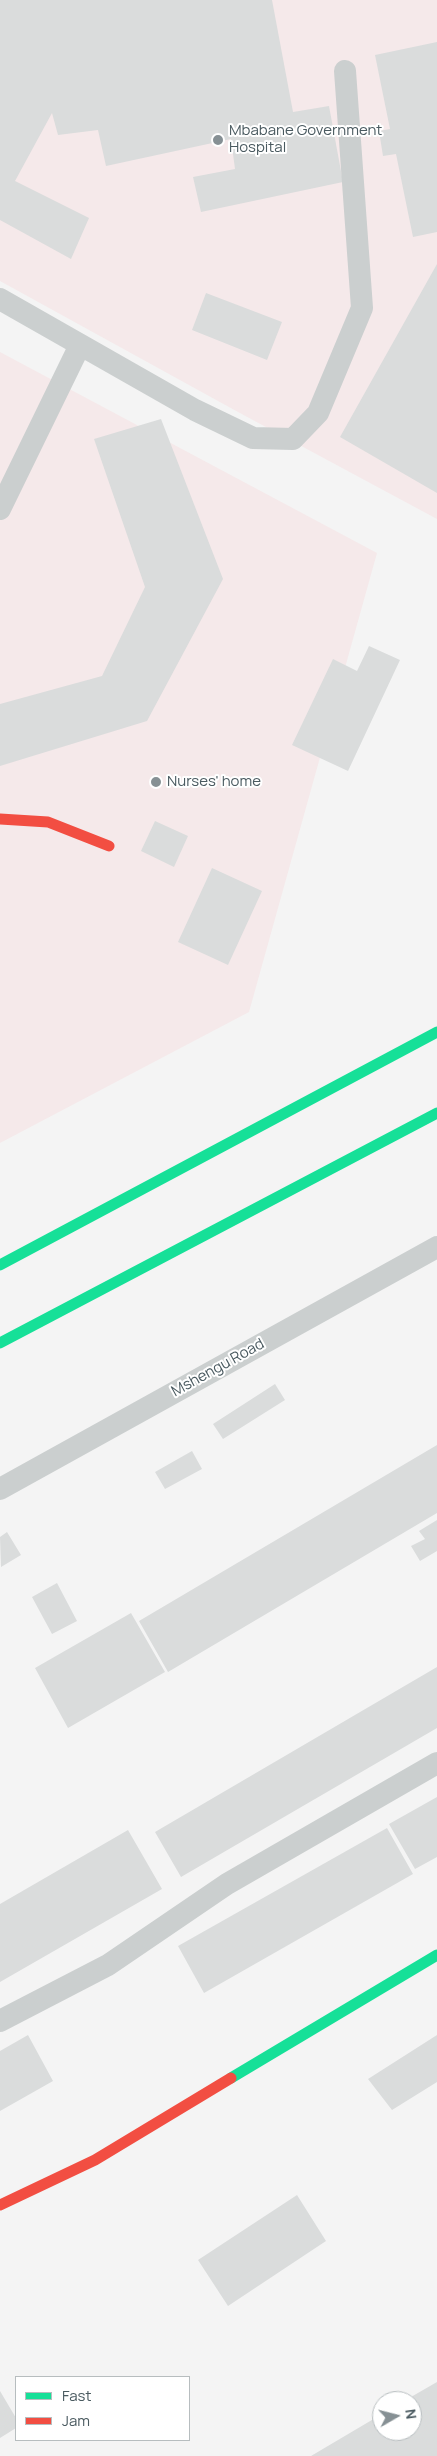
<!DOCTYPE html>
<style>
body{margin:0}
#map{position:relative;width:437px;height:2456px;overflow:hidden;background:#f4f4f4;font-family:Manrope,sans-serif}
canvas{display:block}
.legend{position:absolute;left:15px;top:2376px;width:175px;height:65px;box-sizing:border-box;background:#fff;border:1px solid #b7bdbf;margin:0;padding:6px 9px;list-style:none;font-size:15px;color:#4a5a60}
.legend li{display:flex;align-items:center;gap:10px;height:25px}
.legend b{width:25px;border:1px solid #b7bdbf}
.north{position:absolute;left:372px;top:2391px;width:50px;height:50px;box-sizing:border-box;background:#fff;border:1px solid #b7bdbf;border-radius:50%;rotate:82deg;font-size:14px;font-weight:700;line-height:20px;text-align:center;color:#4a5a60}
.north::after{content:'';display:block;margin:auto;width:18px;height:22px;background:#869094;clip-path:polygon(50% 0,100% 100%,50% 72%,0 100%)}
</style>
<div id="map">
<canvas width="437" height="2456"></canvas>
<ul class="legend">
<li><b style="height:6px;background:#16e098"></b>Fast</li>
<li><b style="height:6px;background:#f24e42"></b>Jam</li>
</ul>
<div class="north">N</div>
</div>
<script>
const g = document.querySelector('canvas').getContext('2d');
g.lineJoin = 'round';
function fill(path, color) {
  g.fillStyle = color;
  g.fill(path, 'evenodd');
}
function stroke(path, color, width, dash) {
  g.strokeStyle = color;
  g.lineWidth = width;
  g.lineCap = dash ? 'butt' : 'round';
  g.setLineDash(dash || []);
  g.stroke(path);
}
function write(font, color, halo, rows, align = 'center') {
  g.font = font + ' Manrope,sans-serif';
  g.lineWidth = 4;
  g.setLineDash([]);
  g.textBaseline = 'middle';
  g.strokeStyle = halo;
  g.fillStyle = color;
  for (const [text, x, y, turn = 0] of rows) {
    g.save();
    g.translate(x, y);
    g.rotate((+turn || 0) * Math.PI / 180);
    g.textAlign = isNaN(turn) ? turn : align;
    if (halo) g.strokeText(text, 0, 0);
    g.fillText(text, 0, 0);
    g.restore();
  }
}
fill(new Path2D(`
 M 0,0 L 437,0 L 437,519 L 238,412 L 0,281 Z
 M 0,352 L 377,553 L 249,1012 L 0,1143 Z`), '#f5e9ea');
fill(new Path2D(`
 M 0,0 L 272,0 L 293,112 L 329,106 L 343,182 L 201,212 L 193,177 L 235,169 L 231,139 L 106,166 L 98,130 L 58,135 L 52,113 L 15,181 L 89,218 L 71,259 L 0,220 Z
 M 437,42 L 437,232 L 413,237 L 396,154 L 383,156 L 379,131 L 390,129 L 375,55 Z
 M 437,264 L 437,493 L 340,437 Z
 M 206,293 L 282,322 L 267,360 L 192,330 Z
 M 161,419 L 223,579 L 147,721 L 0,766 L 0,704 L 102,676 L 145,587 L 94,439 Z
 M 369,646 L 400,660 L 348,771 L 292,745 L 333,659 L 357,671 Z
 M 155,821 L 188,836 L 174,867 L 141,851 Z
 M 212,868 L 262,891 L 228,965 L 178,942 Z
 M 275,1384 L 285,1400 L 223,1439 L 213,1424 Z
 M 437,1445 L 437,1513 L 168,1672 L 139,1621 Z
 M 192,1451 L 202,1469 L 165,1489 L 155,1472 Z
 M 437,1520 L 437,1551 L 420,1561 L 411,1546 L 425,1539 L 419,1531 Z
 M 7,1532 L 21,1555 L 1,1567 L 0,1537 Z
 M 57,1583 L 77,1621 L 52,1634 L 32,1597 Z
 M 131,1613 L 165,1672 L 68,1728 L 35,1668 Z
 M 437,1667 L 437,1728 L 181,1877 L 155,1832 Z
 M 437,1797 L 437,1857 L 415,1869 L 389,1824 Z
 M 387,1828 L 413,1874 L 204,1993 L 178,1946 Z
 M 128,1830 L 162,1889 L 0,1982 L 0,1904 Z
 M 28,2035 L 53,2081 L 0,2111 L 0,2051 Z
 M 437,2035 L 437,2082 L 392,2110 L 368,2079 Z
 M 297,2195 L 326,2241 L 228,2306 L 198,2260 Z
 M 437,2382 L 437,2456 L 311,2456 L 382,2414 L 382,2431 L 412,2431 L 412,2401 L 404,2401 Z
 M 0,2391 L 16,2418 L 16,2428 L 0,2438 Z`), '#dadcdc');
stroke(new Path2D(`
 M 0,299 L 195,410 L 253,438 L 293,439 L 318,413 L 362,308 L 345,71
 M 0,509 L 80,345
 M 0,1489 L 437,1247
 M 0,2021 L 108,1965 L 227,1884 L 437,1763`), '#cbcfcf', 22);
stroke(new Path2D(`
 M 0,1265 L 437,1032
 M 0,1343 L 437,1113
 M 231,2078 L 437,1955`), '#16e098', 11);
stroke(new Path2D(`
 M 0,819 L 48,822 L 109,846
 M 0,2205 L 95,2160 L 231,2078`), '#f24e42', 11);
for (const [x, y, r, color] of [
 [218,140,6,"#869094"],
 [156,782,6,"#869094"]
]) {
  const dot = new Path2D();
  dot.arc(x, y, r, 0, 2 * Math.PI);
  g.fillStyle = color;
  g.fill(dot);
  stroke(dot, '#fff', 2);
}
write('15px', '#4a5a60', '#fff', [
 ["Mbabane Government",229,131],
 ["Hospital",229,148],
 ["Nurses' home",167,782]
], 'left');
write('15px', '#4a5a60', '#fff', [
 ["Mshengu Road",218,1368,-29]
]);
</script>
